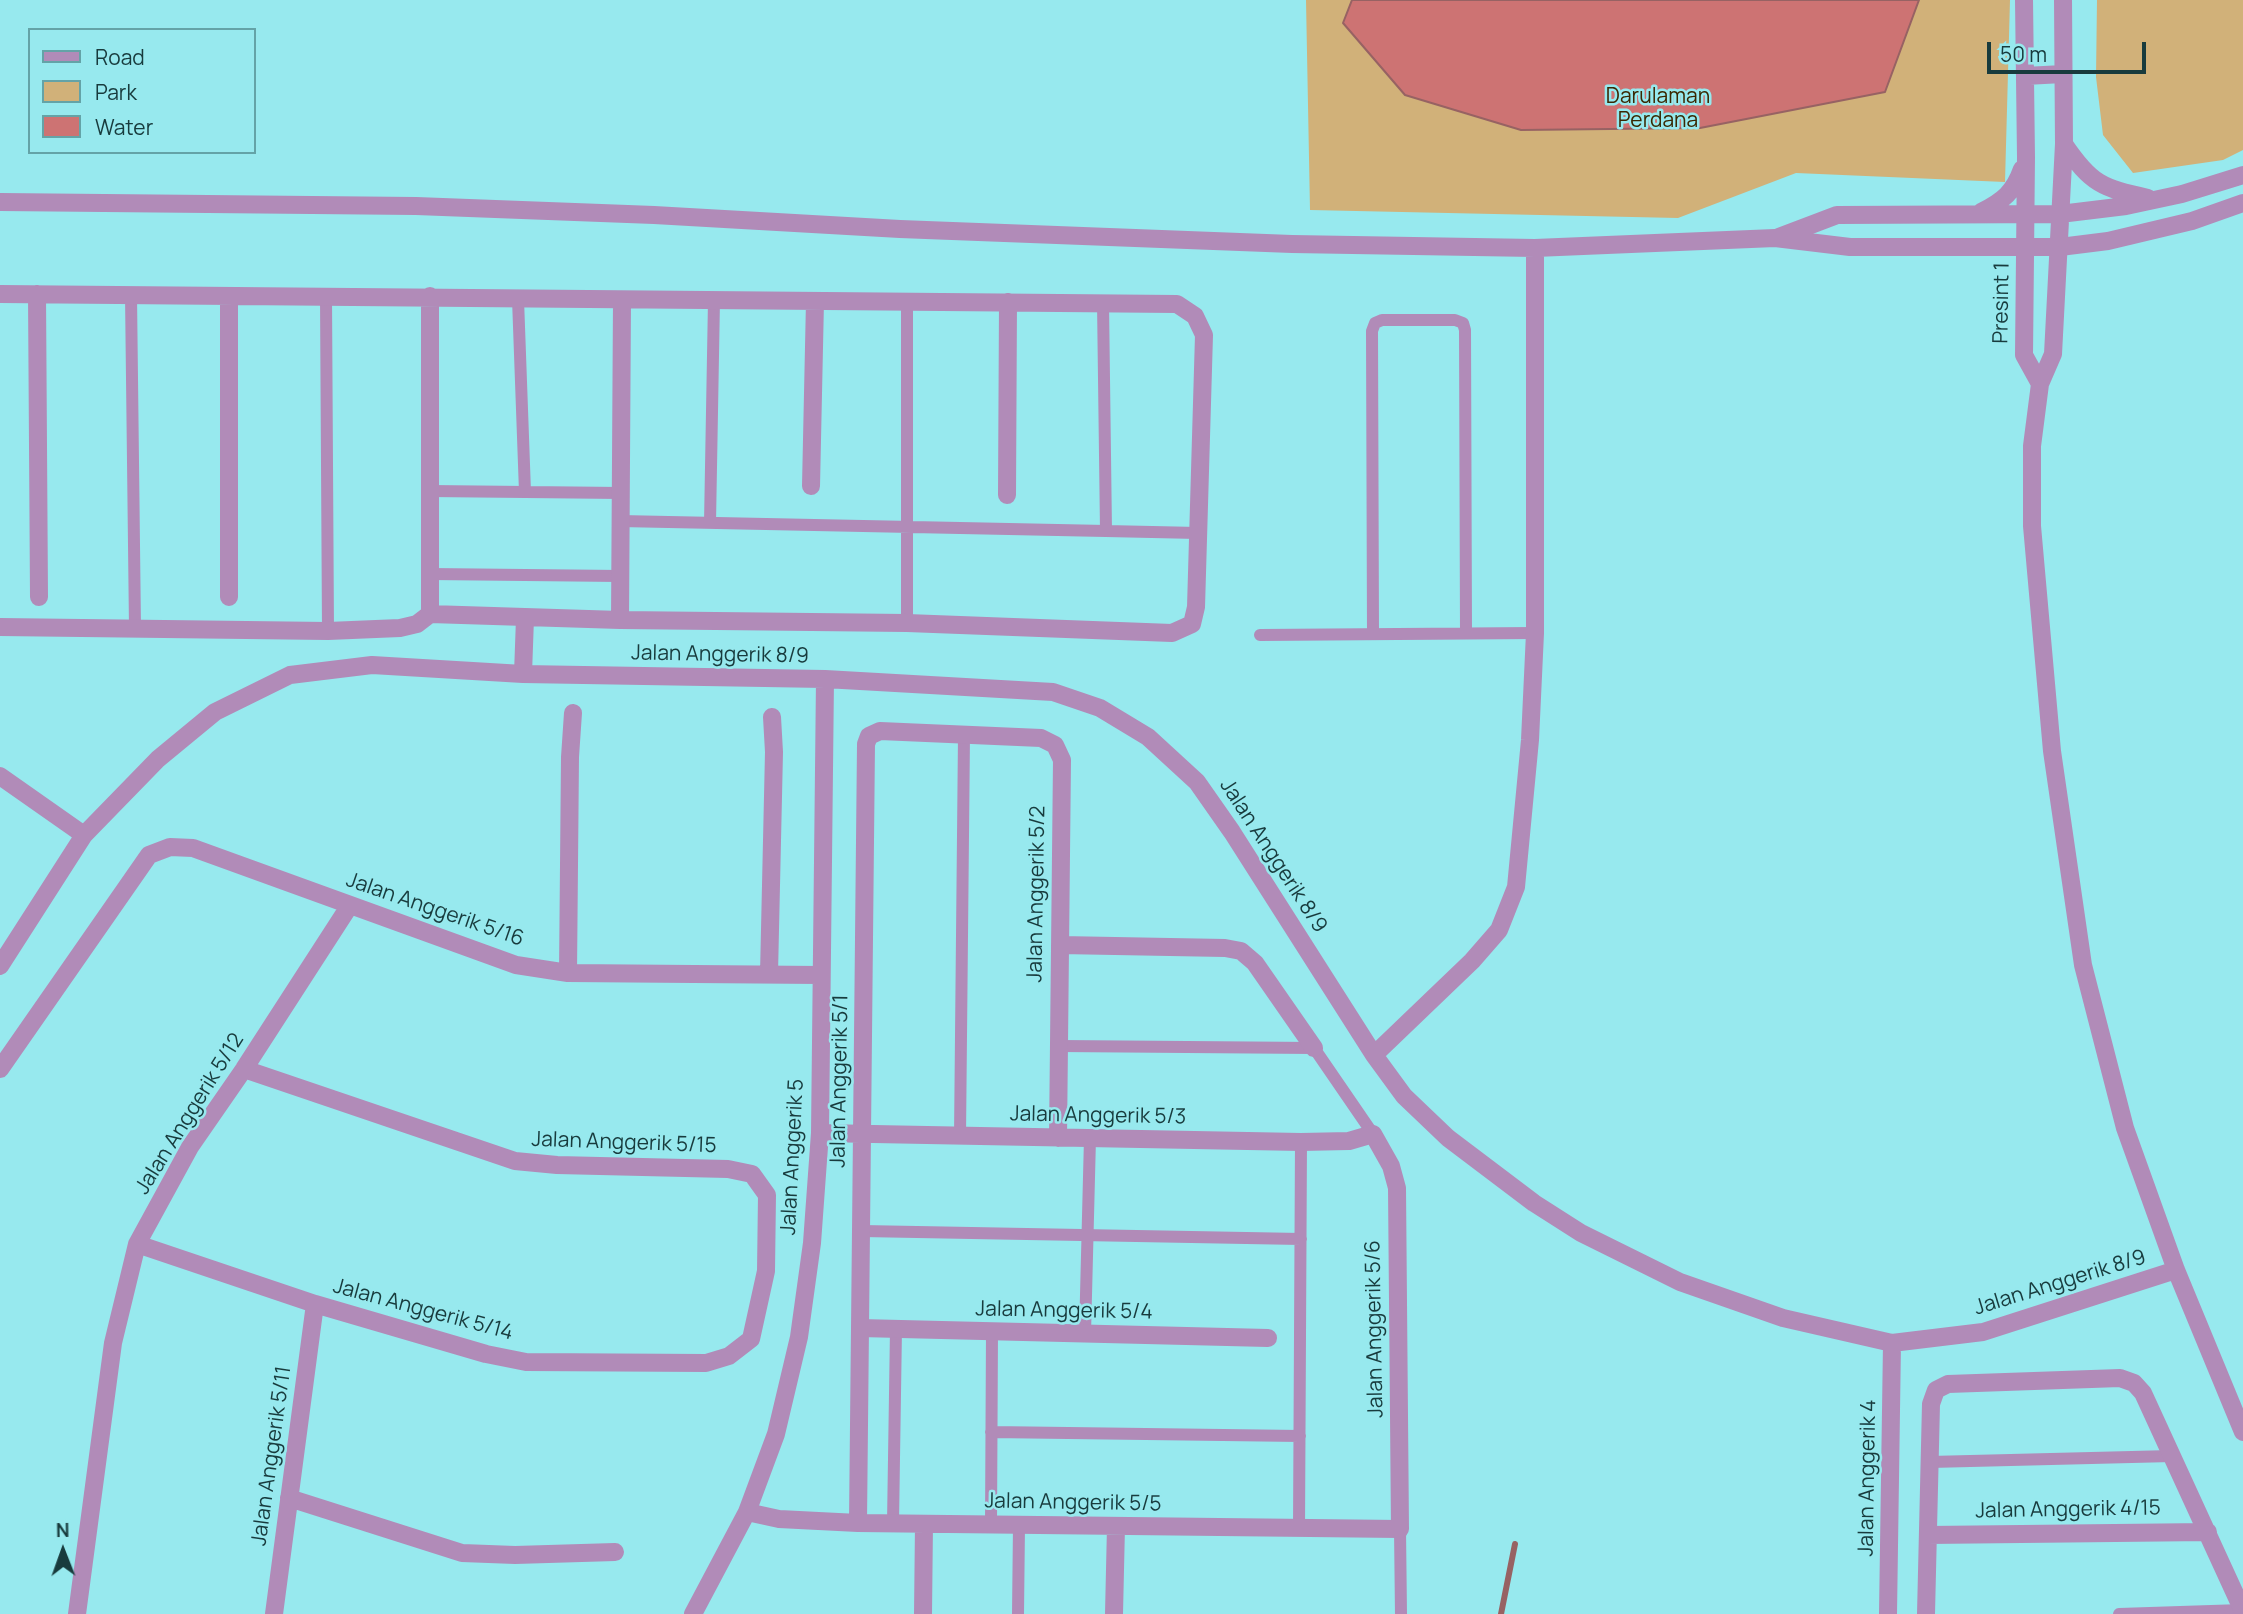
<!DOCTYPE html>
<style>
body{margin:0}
#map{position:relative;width:2243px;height:1614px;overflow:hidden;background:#97e9ee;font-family:Manrope,sans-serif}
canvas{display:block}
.legend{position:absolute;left:28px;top:28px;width:228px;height:126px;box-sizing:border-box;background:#97e9ee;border:2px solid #64a3a7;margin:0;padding:9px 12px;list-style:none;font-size:21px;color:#183b3d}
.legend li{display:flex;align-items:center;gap:14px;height:35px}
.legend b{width:35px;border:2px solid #64a3a7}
.north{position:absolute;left:28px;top:1516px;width:70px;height:70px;-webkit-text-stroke:5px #97e9ee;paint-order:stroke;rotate:359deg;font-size:19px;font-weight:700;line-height:28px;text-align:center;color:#183b3d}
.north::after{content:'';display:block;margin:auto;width:24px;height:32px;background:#183b3d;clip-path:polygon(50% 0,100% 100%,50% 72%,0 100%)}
.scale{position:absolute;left:1987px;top:42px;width:159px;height:32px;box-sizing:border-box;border:4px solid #183b3d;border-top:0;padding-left:9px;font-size:21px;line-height:24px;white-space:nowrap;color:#183b3d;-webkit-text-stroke:5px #97e9ee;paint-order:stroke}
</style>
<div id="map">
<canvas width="2243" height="1614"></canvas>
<ul class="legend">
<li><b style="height:9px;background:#b18bb8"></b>Road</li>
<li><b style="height:19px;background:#d1b179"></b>Park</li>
<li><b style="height:19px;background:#cd7373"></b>Water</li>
</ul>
<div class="north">N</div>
<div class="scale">50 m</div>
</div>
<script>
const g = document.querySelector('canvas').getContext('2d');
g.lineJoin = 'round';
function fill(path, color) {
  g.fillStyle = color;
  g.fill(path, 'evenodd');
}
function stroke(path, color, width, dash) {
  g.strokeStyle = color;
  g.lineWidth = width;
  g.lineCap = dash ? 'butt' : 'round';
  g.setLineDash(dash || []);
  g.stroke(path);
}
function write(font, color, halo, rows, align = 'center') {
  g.font = font + ' Manrope,sans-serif';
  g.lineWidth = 5;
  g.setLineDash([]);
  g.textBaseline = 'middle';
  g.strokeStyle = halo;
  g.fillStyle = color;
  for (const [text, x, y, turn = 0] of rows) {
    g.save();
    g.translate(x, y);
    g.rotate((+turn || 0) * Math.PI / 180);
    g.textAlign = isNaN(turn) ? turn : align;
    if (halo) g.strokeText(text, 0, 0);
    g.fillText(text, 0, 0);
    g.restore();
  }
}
fill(new Path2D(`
 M 1306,0 L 2010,0 L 2005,182 L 1796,173 L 1678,218 L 1310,210 Z
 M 2097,0 L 2243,0 L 2243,150 L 2223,160 L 2133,173 L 2103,135 L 2096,77 Z`), '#d1b179');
const water = new Path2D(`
 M 1352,0 L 1919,0 L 1885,92 L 1700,128 L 1521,130 L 1405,95 L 1343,23 Z`);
fill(water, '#cd7373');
stroke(water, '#976263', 2);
stroke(new Path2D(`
 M 1501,1614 L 1515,1544`), '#976263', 6);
stroke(new Path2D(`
 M 131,295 L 135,628
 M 326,297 L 328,631
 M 518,299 L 525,492
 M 430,491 L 621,493
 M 620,521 L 1106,531 L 1103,302
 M 710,523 L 714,300
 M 1106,531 L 1198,533
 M 430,574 L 620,576
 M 907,623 L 907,303
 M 1373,634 L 1372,331 L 1375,323 L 1382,320 L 1455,320 L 1463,323 L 1465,330 L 1466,633
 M 1260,635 L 1535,633
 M 1059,1046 L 1314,1048 L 1373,1134
 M 960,1136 L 964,735
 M 862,1231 L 1301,1239
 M 1085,1334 L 1090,1138
 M 991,1432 L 1300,1436
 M 1930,1462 L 2172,1456
 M 893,1523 L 896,1329
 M 991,1525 L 992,1332
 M 1299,1528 L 1301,1142
 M 1400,1529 L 1401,1614
 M 1018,1614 L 1019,1525
 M 2119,1614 L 2242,1610`), '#b18bb8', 12);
stroke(new Path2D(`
 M 2024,0 L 2026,157 L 2024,355 L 2040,384
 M 2063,0 L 2064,144 L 2053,354 L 2040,384 L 2032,446 L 2032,526 L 2052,751 L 2083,965 L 2125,1128 L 2176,1270 L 2243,1432
 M 2025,76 L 2063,74
 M 2064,144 C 2091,184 2102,188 2148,198
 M 0,202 L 416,206 L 654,215 L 900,229 L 1292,244 L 1535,248 L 1775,238 L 1850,247 L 2060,247 L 2108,241 L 2192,221 L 2243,203
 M 1981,212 C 2003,201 2014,192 2022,169
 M 1779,237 L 1837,215 L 2060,214 L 2126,206 L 2182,194 L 2243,175
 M 0,294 L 1177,304 L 1195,316 L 1204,335 L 1196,607 L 1192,624 L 1172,633 L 907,623 L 620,620 L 430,614 L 417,624 L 400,628 L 328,631 L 0,627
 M 37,294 L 39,597
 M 229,296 L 229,597
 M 430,296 L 430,614
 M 811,486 L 815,301
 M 1007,495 L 1008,302
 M 620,620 L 622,300
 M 523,674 L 525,618
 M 0,776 L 84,835
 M 1060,945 L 1225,948 L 1241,951 L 1255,963 L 1314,1048
 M 0,966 L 84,835 L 158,759 L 215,712 L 290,675 L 372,665 L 523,674 L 825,679 L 1053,692 L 1100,708 L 1148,737 L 1197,782 L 1232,832 L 1374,1055 L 1404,1096 L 1448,1138 L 1534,1203 L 1581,1233 L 1680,1282 L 1783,1318 L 1892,1343 L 1983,1332 L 2176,1270
 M 568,973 L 570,757 L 573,713
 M 769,974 L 774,752 L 772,717
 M 1374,1055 L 1472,961 L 1499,930 L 1516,887 L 1530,740 L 1535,633 L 1535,248
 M 0,1069 L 149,855 L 170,847 L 193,848 L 516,965 L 568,973 L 820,975
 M 137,1244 L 315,1304 L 486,1354 L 526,1362 L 706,1363 L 729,1356 L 751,1339 L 766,1271 L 767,1195 L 752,1174 L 728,1169 L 557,1165 L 515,1161 L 244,1069
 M 860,1328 L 1268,1338
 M 289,1498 L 462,1553 L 515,1555 L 615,1552
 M 747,1512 L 779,1519 L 858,1523 L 1400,1529 L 1397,1188 L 1391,1166 L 1373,1134 L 1349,1141 L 1301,1142 L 820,1133
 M 858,1523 L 866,744 L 869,736 L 880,731 L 1041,738 L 1055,745 L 1062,760 L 1058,1138
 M 1928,1535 L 2208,1532
 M 77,1614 L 113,1343 L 137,1244 L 190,1147 L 244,1069 L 350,905
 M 274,1614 L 315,1304
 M 693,1614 L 747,1512 L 776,1434 L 799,1337 L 812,1243 L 820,1133 L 825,679
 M 923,1614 L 924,1524
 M 1114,1614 L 1116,1526
 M 1888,1614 L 1892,1343
 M 1926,1614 L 1931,1404 L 1936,1390 L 1948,1384 L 2120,1378 L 2134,1383 L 2143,1393 L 2243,1611`), '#b18bb8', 18);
write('21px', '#3a2803', '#97e9ee', [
 ["Darulaman",1658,97],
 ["Perdana",1658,121]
]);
write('21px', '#183b3d', '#97e9ee', [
 ["Presint 1",2002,303,-89],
 ["Jalan Anggerik 8/9",720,655,1],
 ["Jalan Anggerik 8/9",1273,856,57],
 ["Jalan Anggerik 5/2",1037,894,-89],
 ["Jalan Anggerik 5/16",435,910,19],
 ["Jalan Anggerik 5/1",840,1081,-89],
 ["Jalan Anggerik 5/12",190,1114,-58],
 ["Jalan Anggerik 5/3",1098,1116,1],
 ["Jalan Anggerik 5/15",624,1143,2],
 ["Jalan Anggerik 5",793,1157,-87],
 ["Jalan Anggerik 8/9",2060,1283,-17],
 ["Jalan Anggerik 5/14",423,1310,15],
 ["Jalan Anggerik 5/4",1064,1311,1],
 ["Jalan Anggerik 5/6",1375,1329,-91],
 ["Jalan Anggerik 5/11",272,1456,-82],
 ["Jalan Anggerik 4",1868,1478,-89],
 ["Jalan Anggerik 5/5",1073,1503,1],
 ["Jalan Anggerik 4/15",2068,1510,-1]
]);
</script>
